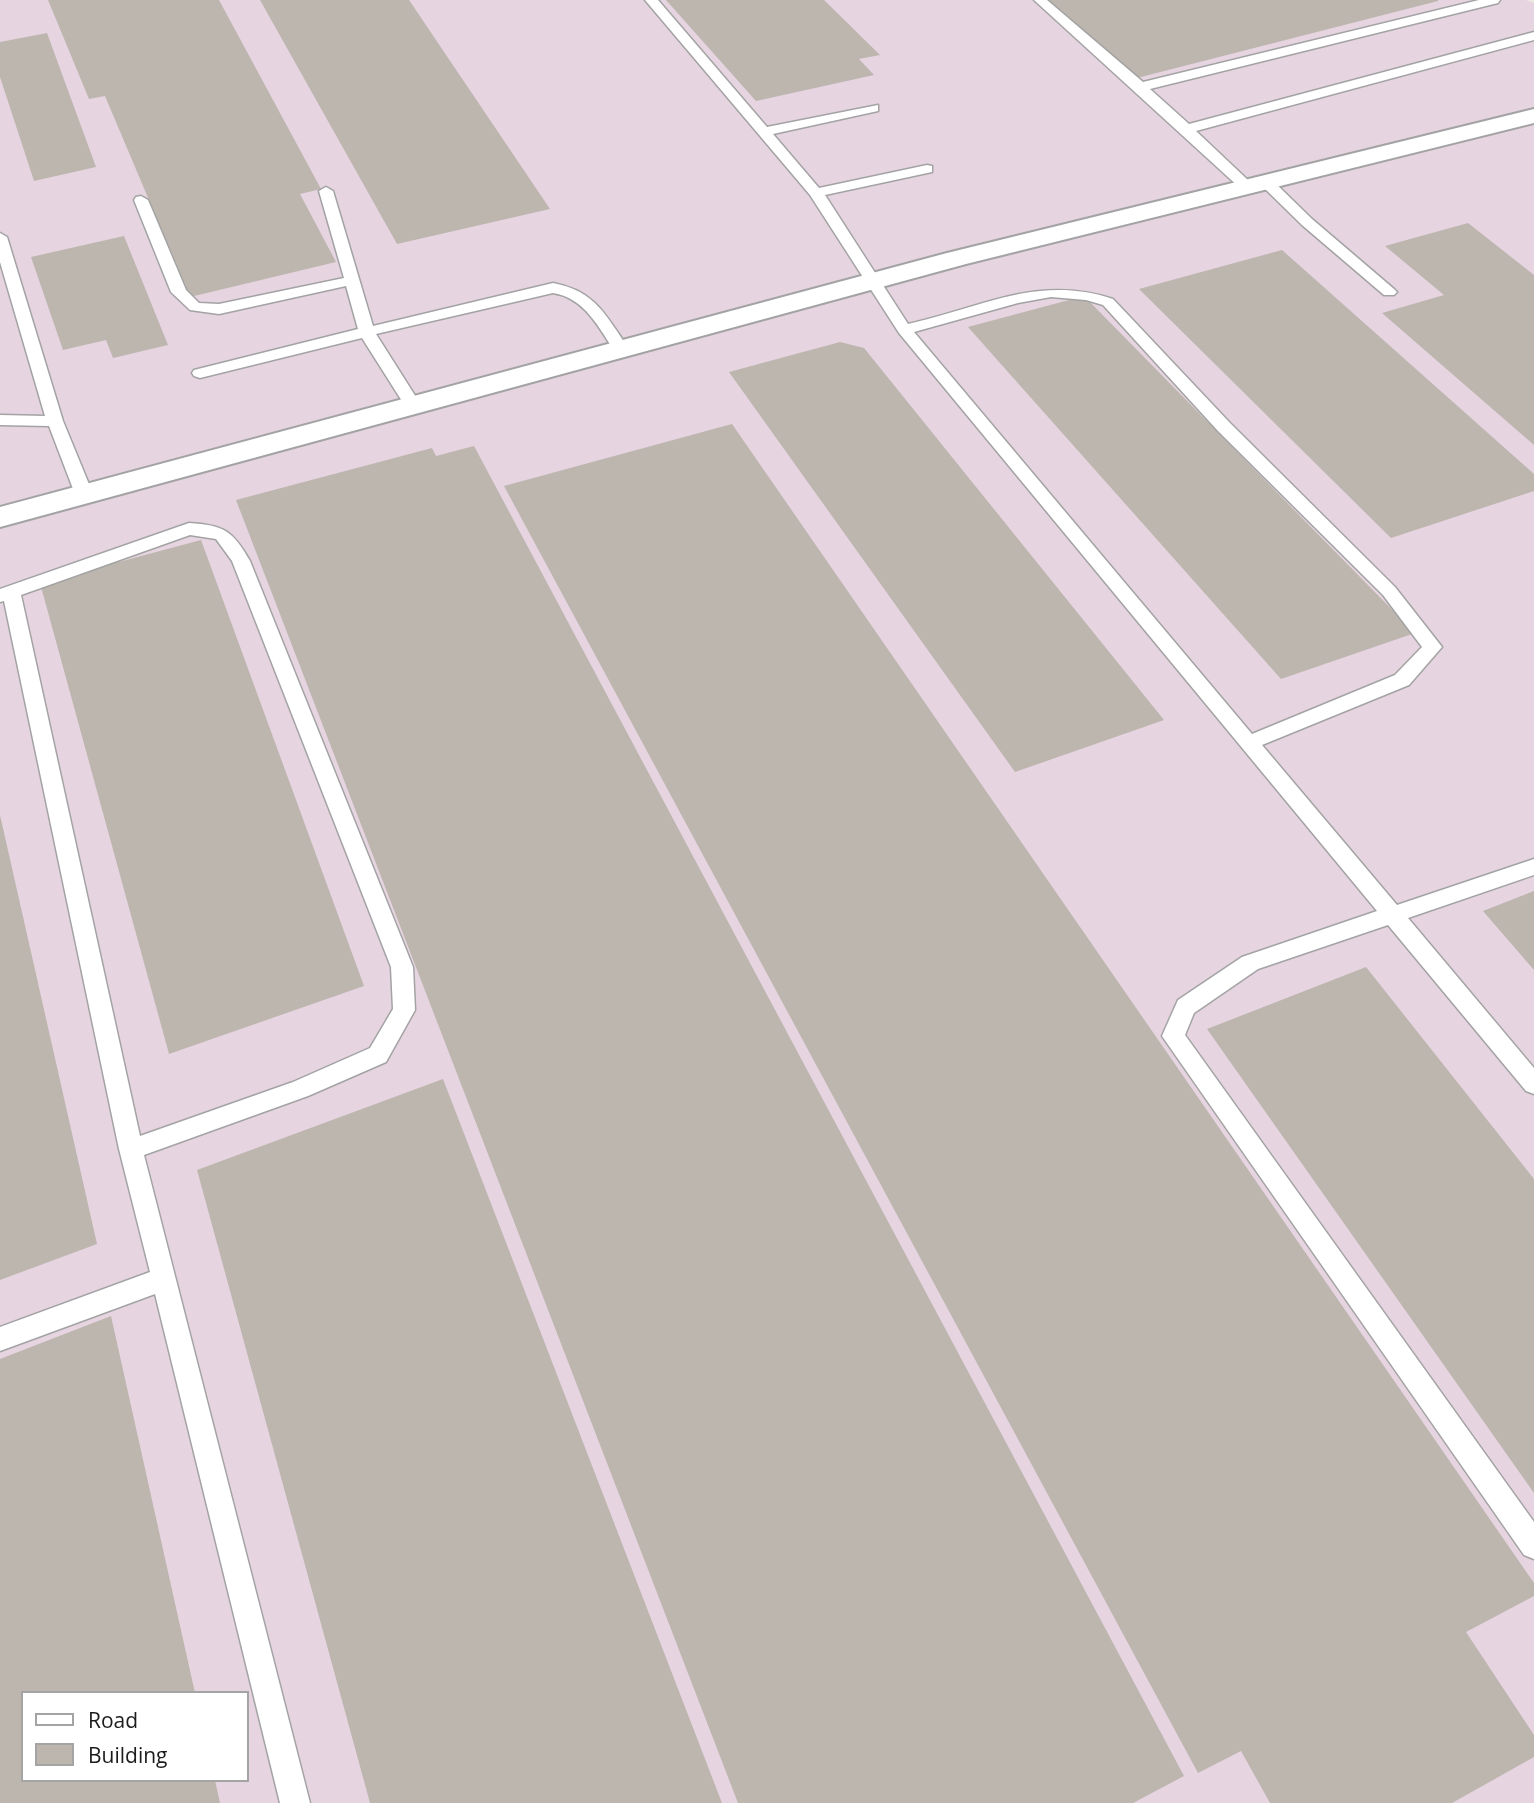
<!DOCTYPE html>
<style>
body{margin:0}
#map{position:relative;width:1534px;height:1803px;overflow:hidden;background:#edeae1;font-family:"Open Sans",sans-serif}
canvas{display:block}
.legend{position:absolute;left:21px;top:1691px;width:228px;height:91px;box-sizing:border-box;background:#fff;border:2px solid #a4a4a4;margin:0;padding:9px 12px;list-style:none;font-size:21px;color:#1c1c1c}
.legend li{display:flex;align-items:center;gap:14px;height:35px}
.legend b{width:35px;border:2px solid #a4a4a4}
</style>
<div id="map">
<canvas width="1534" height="1803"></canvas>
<ul class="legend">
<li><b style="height:9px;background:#fff"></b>Road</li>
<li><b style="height:19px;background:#bdb6ae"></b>Building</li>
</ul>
</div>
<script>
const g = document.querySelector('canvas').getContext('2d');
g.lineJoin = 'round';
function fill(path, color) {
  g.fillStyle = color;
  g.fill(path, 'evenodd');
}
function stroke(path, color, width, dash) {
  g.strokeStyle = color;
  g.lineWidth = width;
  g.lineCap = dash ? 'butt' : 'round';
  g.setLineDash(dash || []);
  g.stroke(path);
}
fill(new Path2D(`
 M 0,0 L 1526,0 L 1534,3 L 1534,1803 L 0,1803 ZM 23,1693 L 247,1693 L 247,1780 L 23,1780 Z`), '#e6d4e1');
fill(new Path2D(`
 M 48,0 L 219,0 L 321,189 L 300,194 L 336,262 L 190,297 L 105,96 L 89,99 Z
 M 260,0 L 409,0 L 550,209 L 397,244 Z
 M 666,0 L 824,0 L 880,55 L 859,59 L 874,75 L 756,101 Z
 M 1046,0 L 1438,0 L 1438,1 L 1137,78 Z
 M 47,33 L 96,167 L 34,181 L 0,77 L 0,42 Z
 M 1468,223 L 1534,275 L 1534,445 L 1382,313 L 1444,295 L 1385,246 Z
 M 124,236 L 168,345 L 113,358 L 106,340 L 63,350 L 31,257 Z
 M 1282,250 L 1534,474 L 1534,491 L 1391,538 L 1139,289 Z
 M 1084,296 L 1415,633 L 1281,679 L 968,327 Z
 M 840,342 L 864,348 L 1164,720 L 1015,772 L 729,372 Z
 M 732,424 L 1534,1583 L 1534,1596 L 1466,1632 L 1534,1735 L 1534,1757 L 1452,1803 L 1270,1803 L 1241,1751 L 1198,1773 L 504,486 Z
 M 474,446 L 1184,1776 L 1133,1803 L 738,1803 L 236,500 L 432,448 L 436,456 Z
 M 201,540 L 364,986 L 169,1054 L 40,583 Z
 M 0,815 L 97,1244 L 0,1280 Z
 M 1534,891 L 1534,970 L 1483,911 Z
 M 1366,967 L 1534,1179 L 1534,1493 L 1207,1029 Z
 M 443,1079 L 722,1803 L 370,1803 L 197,1170 Z
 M 111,1316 L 195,1693 L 23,1693 L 23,1780 L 215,1780 L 220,1803 L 0,1803 L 0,1359 Z`), '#bdb6ae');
const lane = new Path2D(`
 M 645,0 L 658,0 L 767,127 L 878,105 L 878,111 L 773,134 L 819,188 L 927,165 L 932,166 L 932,172 L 825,195 L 908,324 C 981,308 1038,274 1113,299 L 1230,423 L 1395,587 L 1442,647 L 1409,685 L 1262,745 L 1397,905 L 1534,859 L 1534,875 L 1408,918 L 1534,1068 L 1534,1094 L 1526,1091 L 1388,925 L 1258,969 L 1194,1013 L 1185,1035 L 1534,1522 L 1534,1559 L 1524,1555 L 1162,1036 L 1178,1000 L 1242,957 L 1377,911 L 899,333 L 810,195 ZM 1051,297 L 1086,300 L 1103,305 L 1218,431 L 1383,595 L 1422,647 L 1395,675 L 1252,734 L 914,332 L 1018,303 Z
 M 1034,0 L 1047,0 L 1143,82 L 1479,0 L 1500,0 L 1498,3 L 1150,89 L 1189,124 L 1534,32 L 1534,40 L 1196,131 L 1250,182 L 1252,185 L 1245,189 L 1240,188 Z
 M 1264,176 L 1269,177 L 1312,219 L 1394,289 L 1397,292 L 1394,295 L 1384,295 L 1302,225 L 1259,183 L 1257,180 Z
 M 326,187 L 333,191 L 373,326 L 553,283 C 596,291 606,316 629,349 L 621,354 L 615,352 C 599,328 585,298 553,293 L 376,334 L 421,405 L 413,410 L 407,409 L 362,338 L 200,378 L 194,376 L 192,373 L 194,370 L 358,329 L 346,286 L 219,314 L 190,310 L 171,292 L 134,200 L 136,197 L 141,196 L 148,200 L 186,290 L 199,303 L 219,304 L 344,278 L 319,191 Z
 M 0,233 L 7,237 L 63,421 L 93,494 L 90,498 L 84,500 L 75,494 L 49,426 L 0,425 L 0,415 L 45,416 L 0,262 Z
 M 189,523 C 224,525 233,531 250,561 L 413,967 L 415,1010 L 386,1062 L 308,1096 L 144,1155 L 310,1803 L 280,1803 L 155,1294 L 0,1351 L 0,1327 L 150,1272 L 119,1149 L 4,601 L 0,602 L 0,589 ZM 190,535 L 216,539 L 232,561 L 391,967 L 393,1009 L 370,1048 L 293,1082 L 140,1136 L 21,595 Z`);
const street = new Path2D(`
 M 1534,109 L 1534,123 L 966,264 L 0,527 L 0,507 L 947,253 Z`);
stroke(lane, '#a3a3a3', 3);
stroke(street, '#a3a3a3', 4);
fill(lane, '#fff');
fill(street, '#fff');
</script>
